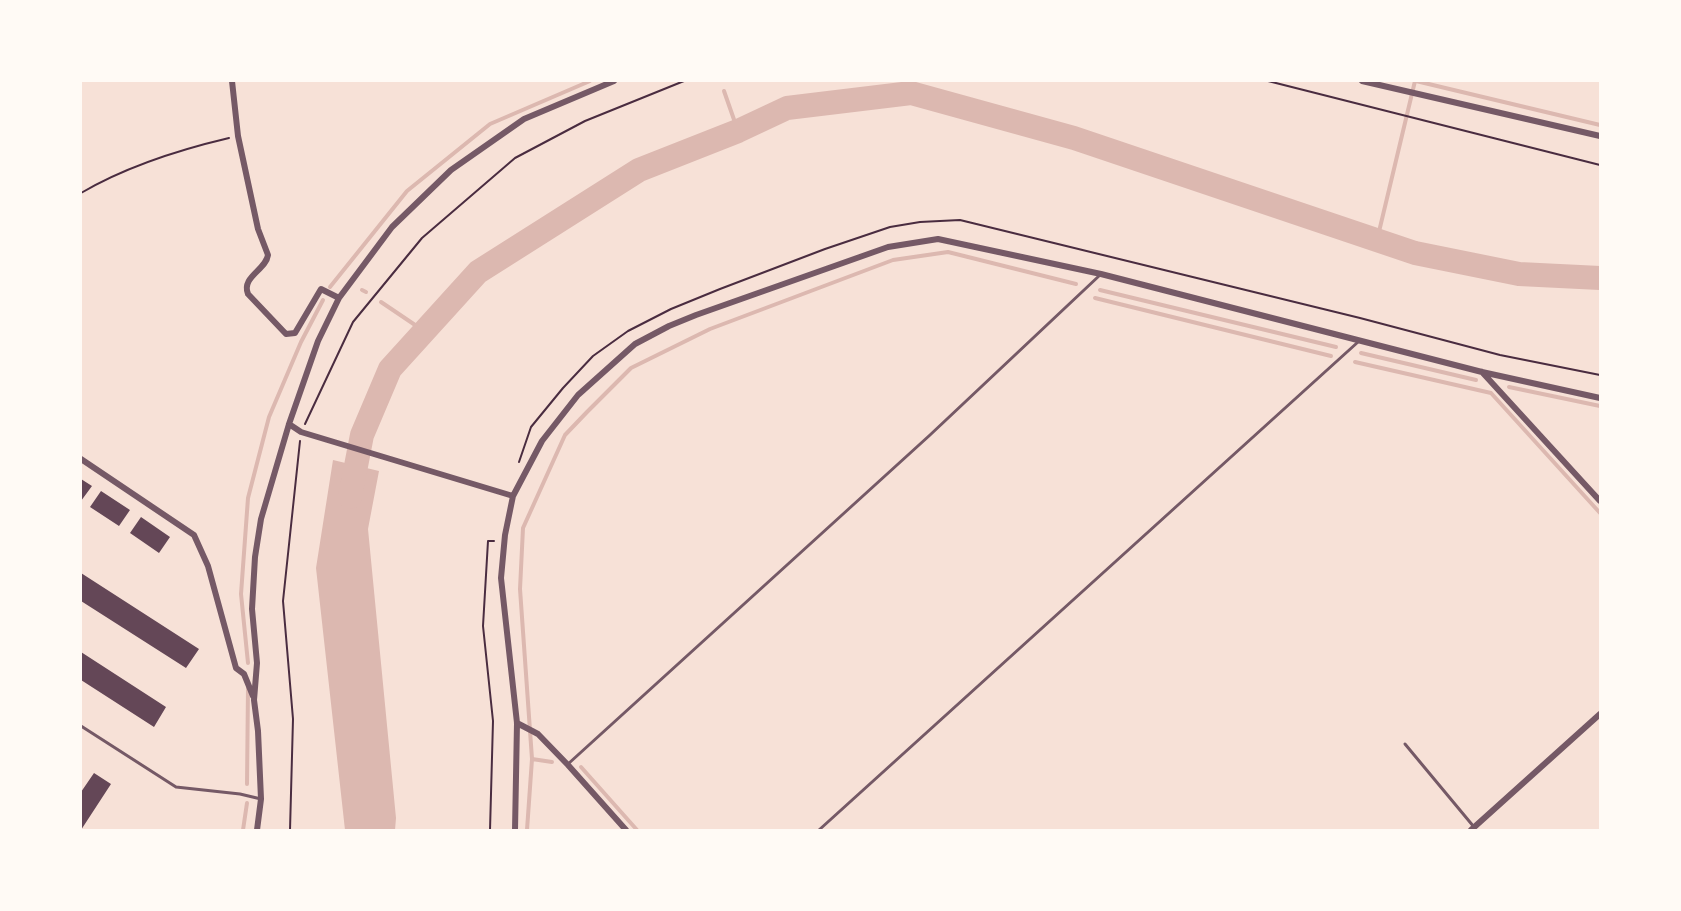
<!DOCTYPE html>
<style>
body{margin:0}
#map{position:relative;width:1681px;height:911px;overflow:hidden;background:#f7e1d7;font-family:"Fira Sans Condensed",sans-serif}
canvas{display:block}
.frame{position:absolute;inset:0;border:82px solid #fffaf5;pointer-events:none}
</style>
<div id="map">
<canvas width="1681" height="911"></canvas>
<div class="frame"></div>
</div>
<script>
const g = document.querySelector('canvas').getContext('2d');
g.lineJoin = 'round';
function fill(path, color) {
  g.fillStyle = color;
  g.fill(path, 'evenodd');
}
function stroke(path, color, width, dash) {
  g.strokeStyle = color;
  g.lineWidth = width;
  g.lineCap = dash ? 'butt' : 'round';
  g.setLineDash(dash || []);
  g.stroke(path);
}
fill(new Path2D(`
 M 333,460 L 379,471 L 368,529 L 396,818 L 395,830 L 345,830 L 316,568 Z`), '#dcb8b0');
stroke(new Path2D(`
 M 1416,81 L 1600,125
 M 724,91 L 738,131
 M 1377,240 L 1415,81
 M 330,287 L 407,191 L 490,124 L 590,81
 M 362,290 L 366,292
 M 1100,290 L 1336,347
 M 1095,298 L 1331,356
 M 381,302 L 424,331
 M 1361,353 L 1476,380
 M 1355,362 L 1491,393 L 1600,513
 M 1509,387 L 1600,406
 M 248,663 L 241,594 L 248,498 L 269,417 L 301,342 L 323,300
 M 532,759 L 552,762
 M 581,767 L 637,830
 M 247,784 L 248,688
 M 243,830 L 247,803
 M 527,830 L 532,759 L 520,589 L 523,528 L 565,435 L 587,412 L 631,368 L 710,329 L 893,260 L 948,252 L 1076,284`), '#dcb8b0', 4);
stroke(new Path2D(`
 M 350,497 L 362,435 L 390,369 L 478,272 L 639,170 L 738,131 L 787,108 L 911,93 L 1074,138 L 1415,253 L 1519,274 L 1600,278`), '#dcb8b0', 24);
fill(new Path2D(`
 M 81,479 L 92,486 L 81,501 Z
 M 101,491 L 130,510 L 119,526 L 90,507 Z
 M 141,517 L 170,537 L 159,553 L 130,533 Z
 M 81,573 L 199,649 L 186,668 L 81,601 Z
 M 81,652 L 166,707 L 154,727 L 81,680 Z
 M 94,773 L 111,784 L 81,830 L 81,792 Z`), '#644757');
stroke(new Path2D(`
 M 1268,81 L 1600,165
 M 81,193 C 127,166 178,150 229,138
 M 305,424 L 353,322 L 422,238 L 515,158 L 585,121 L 684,81
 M 519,462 L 531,427 L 563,388 L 593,356 L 628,331 L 671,309 L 720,289 L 825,249 L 890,227 L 920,222 L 960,220 L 1360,318 L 1500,355 L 1600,375
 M 290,830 L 293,719 L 283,601 L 300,441
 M 490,830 L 493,721 L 483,626 L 488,541 L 494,541`), '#4a2c40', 2);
stroke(new Path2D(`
 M 81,726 L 176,787 L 240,794 L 261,799
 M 1405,744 L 1474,827
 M 568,764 L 930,435 L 1100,275
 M 819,830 L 1358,342`), '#755966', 3);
stroke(new Path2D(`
 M 232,81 L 238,136 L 258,229 L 268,255 C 266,270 241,277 248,294 L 286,334 L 295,333 L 321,289 L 339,298
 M 1362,81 L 1600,136
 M 1482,372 L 1600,501
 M 289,424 L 301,432 L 513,496
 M 81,459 L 194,535 L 208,566 L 236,668 L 244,674 L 253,696
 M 517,723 L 538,734 L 568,765 L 626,830
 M 257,830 L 261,799 L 258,731 L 254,700 L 257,663 L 252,609 L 255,557 L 261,519 L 289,424 L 318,341 L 339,298 L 392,227 L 451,170 L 524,119 L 614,81
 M 515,830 L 517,723 L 501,578 L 505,535 L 513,496 L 542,441 L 578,395 L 635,344 L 669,326 L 696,315 L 888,247 L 938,239 L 1101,274 L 1482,372 L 1600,398
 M 1471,830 L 1600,714`), '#755966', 6);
</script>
